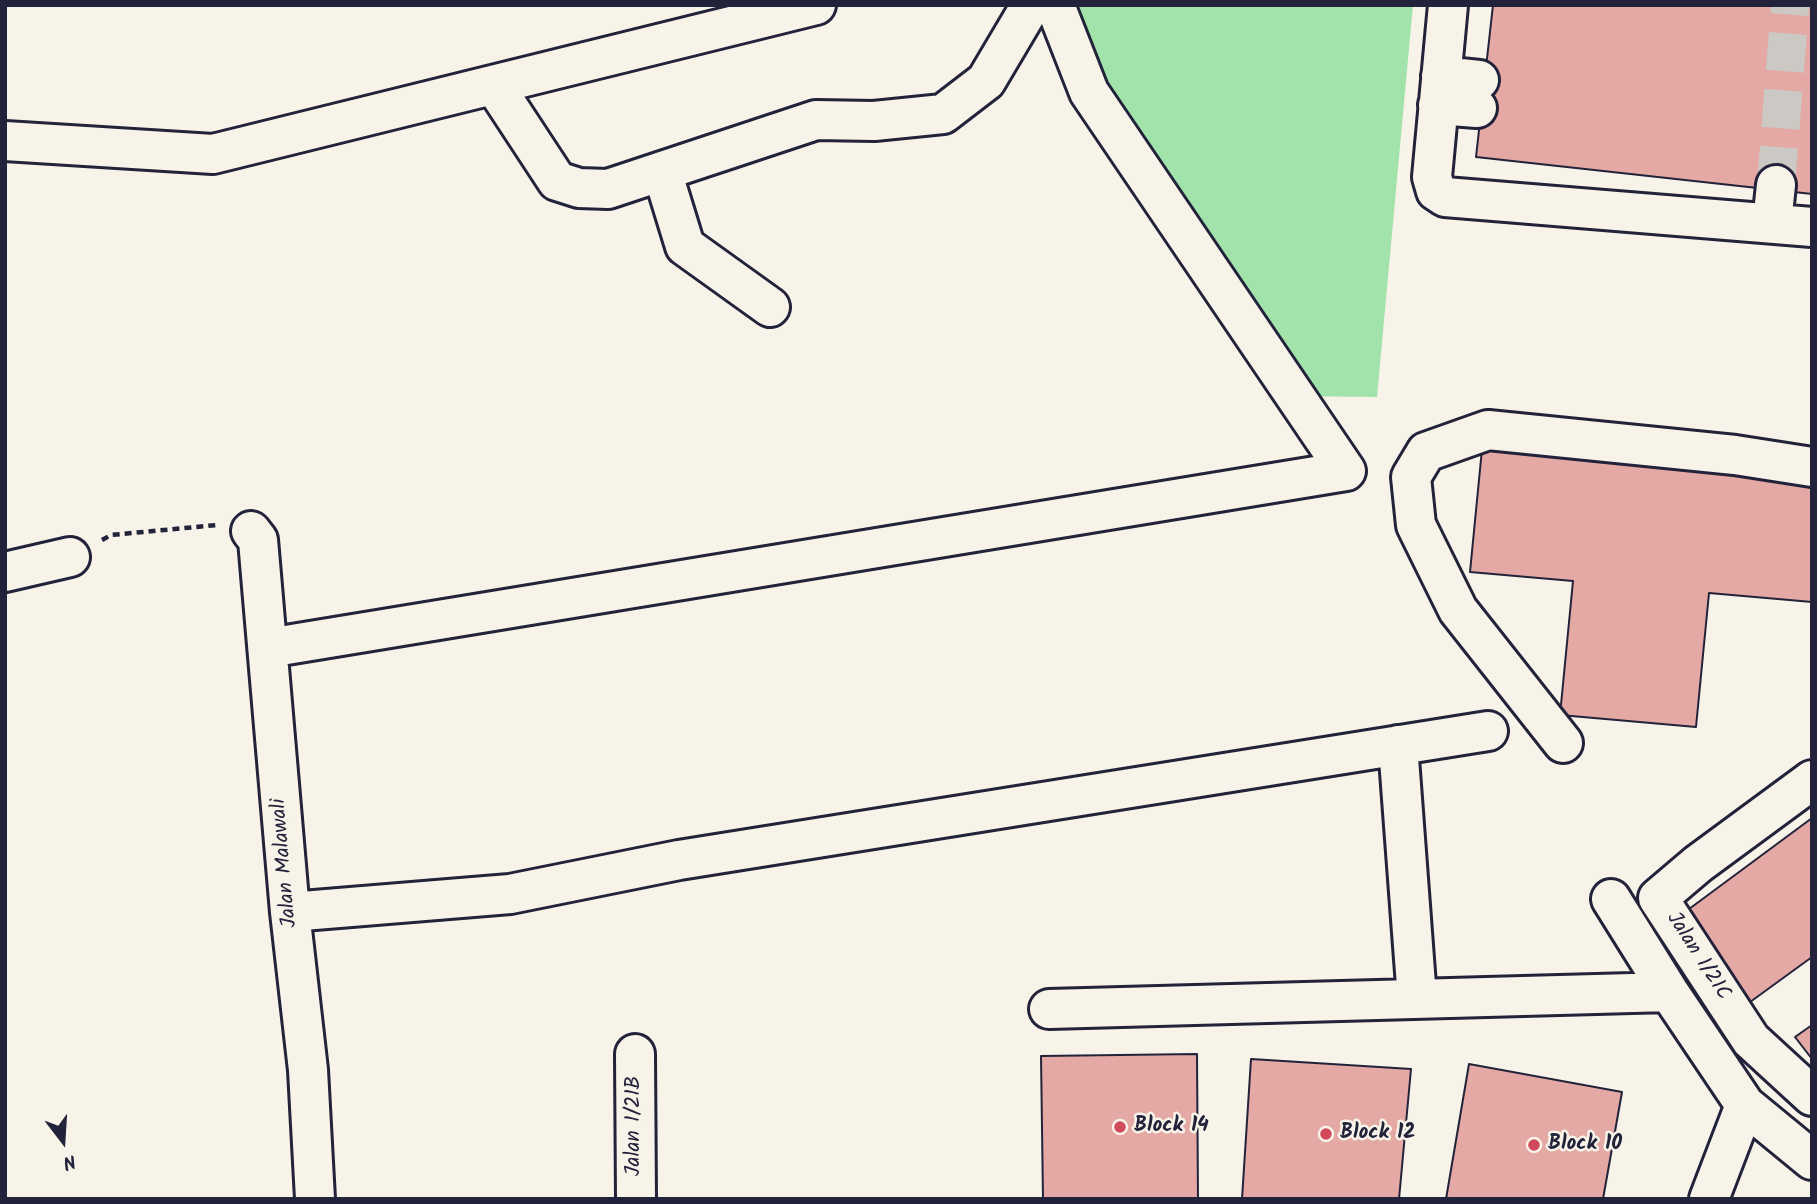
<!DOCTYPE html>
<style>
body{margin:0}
#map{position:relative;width:1817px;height:1204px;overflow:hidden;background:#f7f3e8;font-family:Kalam,sans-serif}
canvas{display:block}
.frame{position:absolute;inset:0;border:7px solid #22223b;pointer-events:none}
.north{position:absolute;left:28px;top:1106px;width:70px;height:70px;-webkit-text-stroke:5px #f7f3e8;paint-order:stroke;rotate:163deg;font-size:19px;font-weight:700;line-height:28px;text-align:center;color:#22223b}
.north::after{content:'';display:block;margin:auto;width:24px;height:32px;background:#22223b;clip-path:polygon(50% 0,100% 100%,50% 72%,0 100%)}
</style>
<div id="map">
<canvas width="1817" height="1204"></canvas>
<div class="frame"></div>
<div class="north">N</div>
</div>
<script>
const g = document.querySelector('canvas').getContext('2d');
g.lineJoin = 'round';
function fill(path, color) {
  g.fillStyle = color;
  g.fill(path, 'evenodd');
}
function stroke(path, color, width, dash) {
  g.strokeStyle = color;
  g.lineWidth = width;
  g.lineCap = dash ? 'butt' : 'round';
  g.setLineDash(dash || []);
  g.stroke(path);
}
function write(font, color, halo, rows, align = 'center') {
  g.font = font + ' Kalam,sans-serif';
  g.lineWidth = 5;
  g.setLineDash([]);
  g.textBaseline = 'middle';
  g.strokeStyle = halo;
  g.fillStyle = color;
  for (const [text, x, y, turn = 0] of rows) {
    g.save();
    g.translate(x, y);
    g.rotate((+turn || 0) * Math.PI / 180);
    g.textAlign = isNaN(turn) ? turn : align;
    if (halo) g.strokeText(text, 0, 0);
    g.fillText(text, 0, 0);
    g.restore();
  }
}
fill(new Path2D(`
 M 1073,5 L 1413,5 L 1377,397 L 1289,396 L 1101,83 Z`), '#a2e2ab');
const building = new Path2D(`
 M 1493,5 L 1812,5 L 1812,194 L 1476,157 Z
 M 1482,449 L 1812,479 L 1812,602 L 1709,593 L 1696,727 L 1560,715 L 1573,581 L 1470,572 Z
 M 1812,818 L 1812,957 L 1746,1005 L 1685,912 Z
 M 1812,1025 L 1812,1059 L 1795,1037 Z
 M 1197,1054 L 1198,1199 L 1043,1199 L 1041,1056 Z
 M 1251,1059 L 1411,1069 L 1399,1199 L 1242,1199 Z
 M 1469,1064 L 1622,1092 L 1603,1199 L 1446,1199 Z`);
fill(building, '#e4a9a4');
stroke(building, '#22223b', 2);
stroke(new Path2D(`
 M 1776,185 L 1790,5`), '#ccc9c5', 38, [38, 19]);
const minor = new Path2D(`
 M 1448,5 L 1432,177 L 1436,191 L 1445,197 L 1812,227
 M 1441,76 L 1479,80
 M 494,85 L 557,181 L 579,188 L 608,189 L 816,120 L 874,121 L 943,114 L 986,81 L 1031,5
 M 1438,105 L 1477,108
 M 5,141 L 213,154 L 816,5
 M 662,171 L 685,246 L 770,307
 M 1772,223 L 1776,185
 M 251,531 L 258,540 L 290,912 L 308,1070 L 315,1199
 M 5,572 L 70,557
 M 268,648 L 1346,471 L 1089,92 L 1055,5
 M 1563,743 L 1458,610 L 1416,525 L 1411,477 L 1426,452 L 1488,430 L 1735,455 L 1812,467
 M 1398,745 L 1417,999
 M 1812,780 L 1698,864 L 1658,898 L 1751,1040 L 1812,1096
 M 1611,899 L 1669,992 L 1745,1105 L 1812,1160
 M 290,912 L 510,894 L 679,860 L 1488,731
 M 1049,1009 L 1669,992
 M 635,1054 L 636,1199
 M 1709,1199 L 1745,1105`);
stroke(minor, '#22223b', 44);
stroke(new Path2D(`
 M 102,540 L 111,535 L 217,525`), '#22223b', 4.5, [7, 5]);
stroke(minor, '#f7f3e8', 38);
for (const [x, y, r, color] of [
 [1120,1127,7,"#d1495b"],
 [1326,1134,7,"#d1495b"],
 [1534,1145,7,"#d1495b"]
]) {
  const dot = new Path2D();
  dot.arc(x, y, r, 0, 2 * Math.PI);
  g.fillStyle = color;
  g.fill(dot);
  stroke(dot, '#f7f3e8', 2.5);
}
write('21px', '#22223b', '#f7f3e8', [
 ["Jalan Malawali",286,863,-95],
 ["Jalan 1/21C",1697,957,57],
 ["Jalan 1/21B",635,1126,-90]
]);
write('bold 21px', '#22223b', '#f7f3e8', [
 ["Block 14",1134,1127],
 ["Block 12",1340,1134],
 ["Block 10",1548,1145]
], 'left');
</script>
